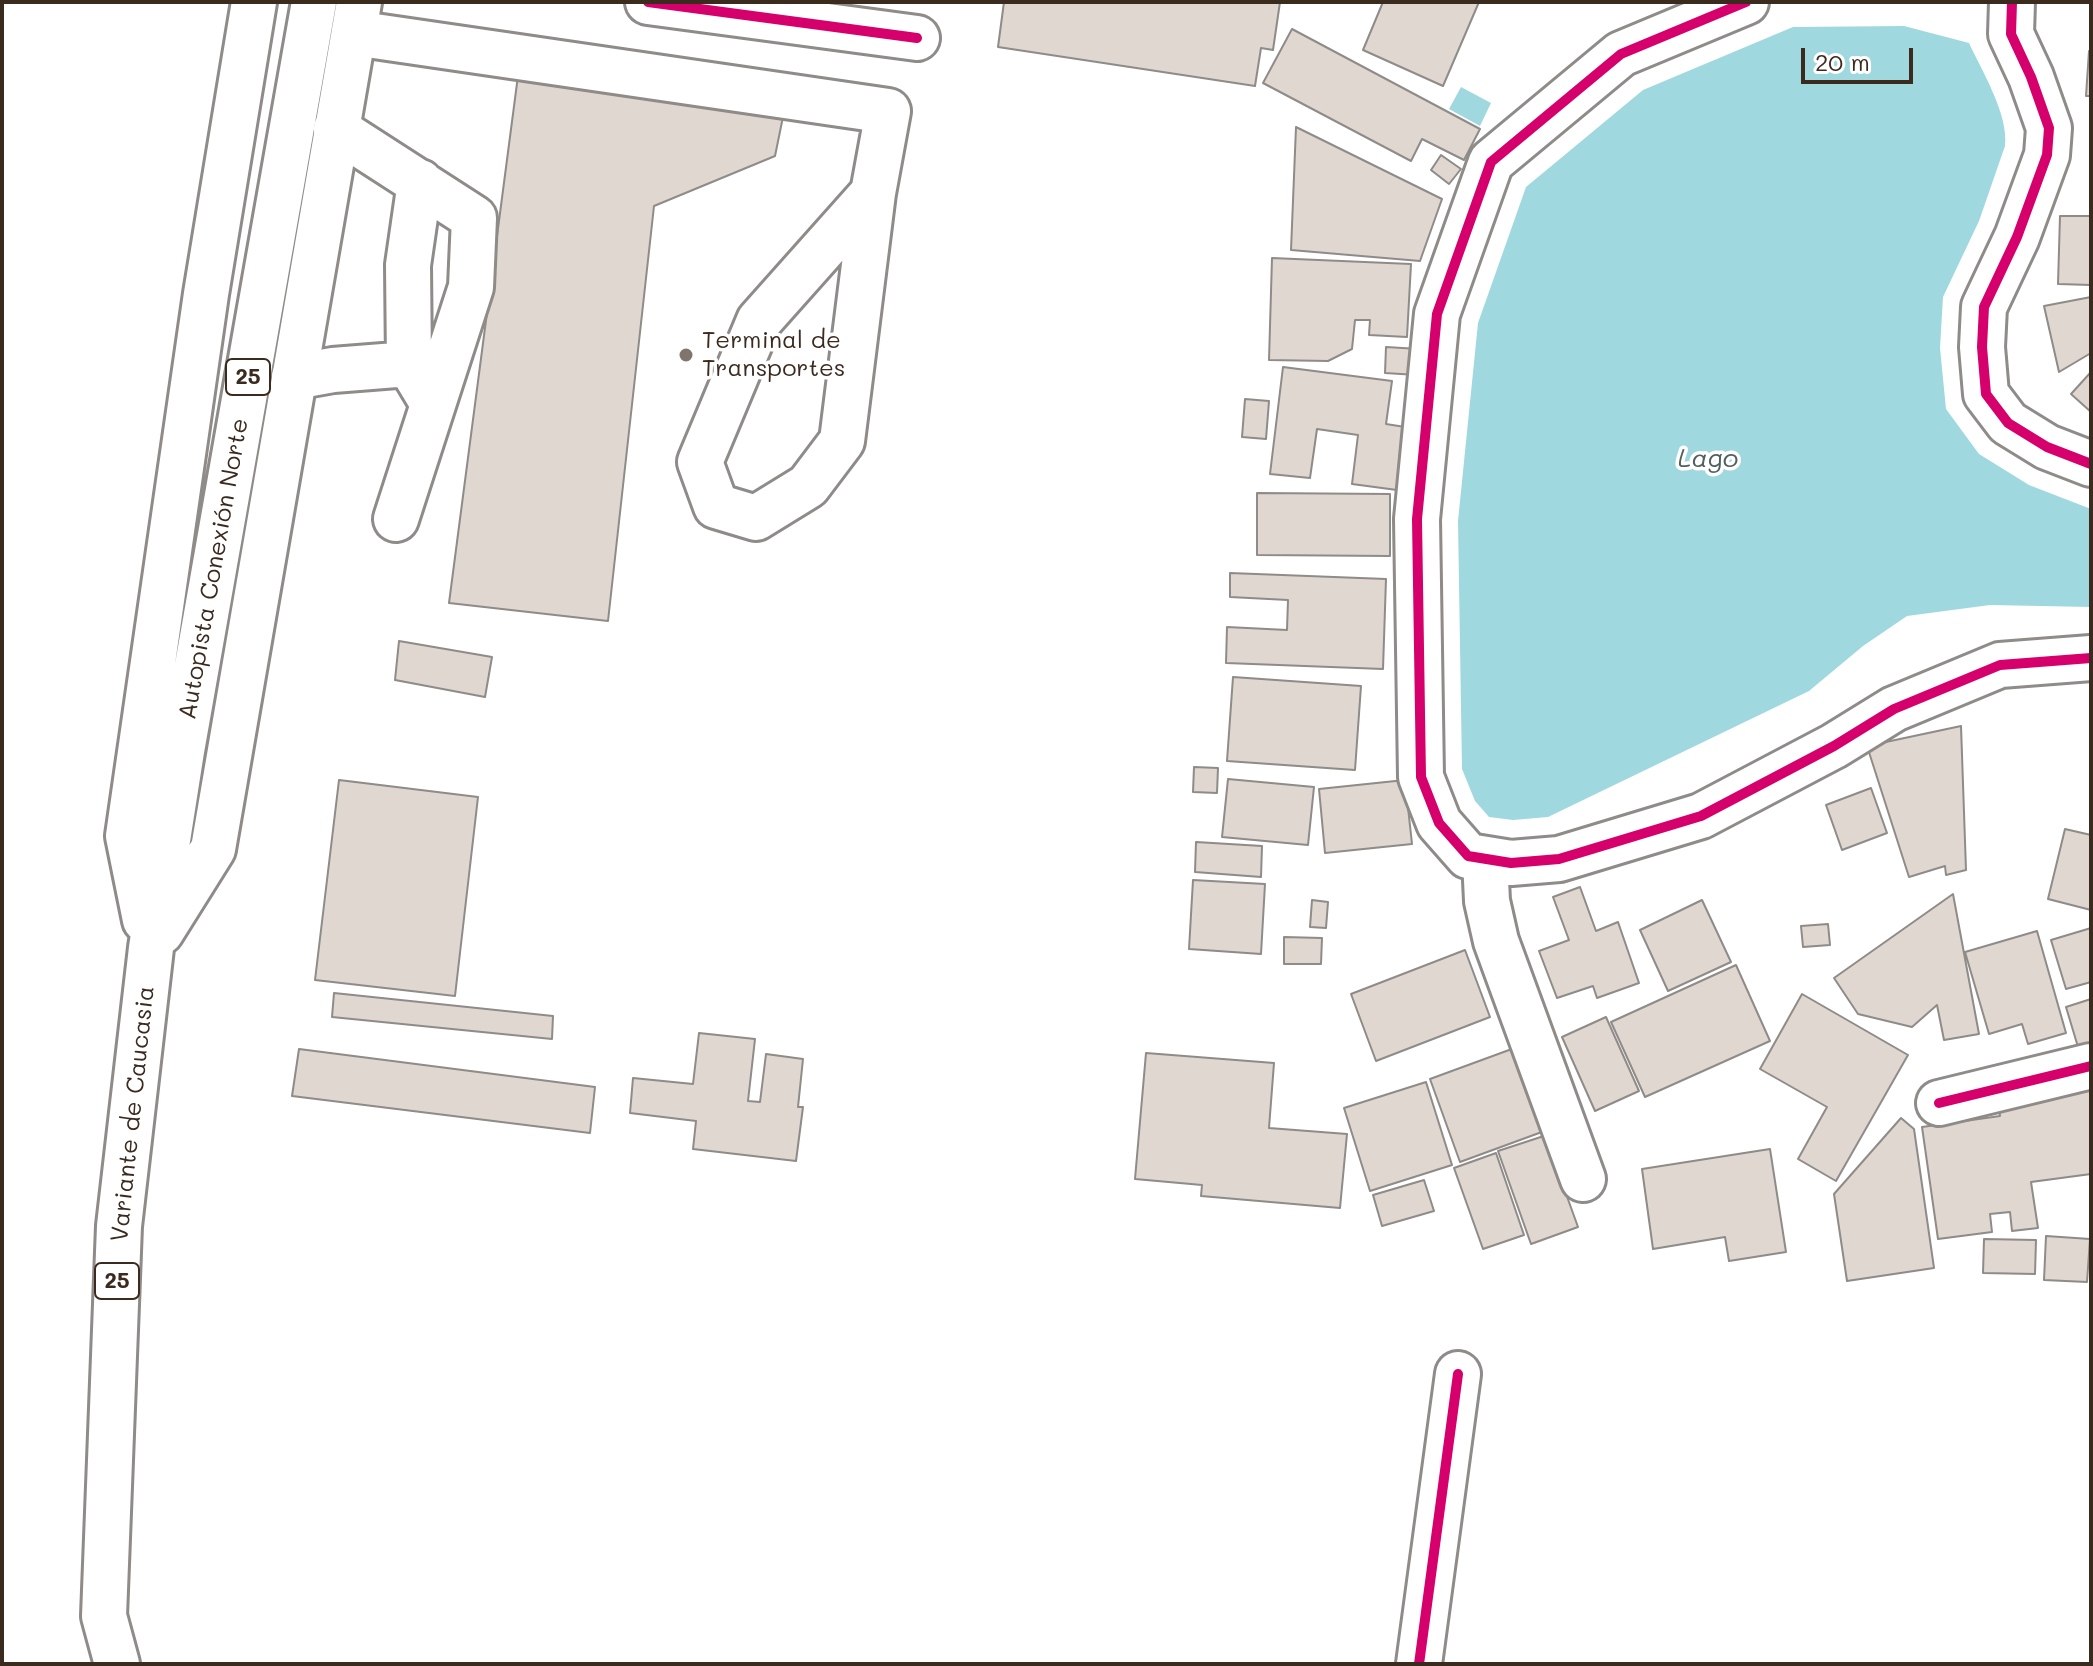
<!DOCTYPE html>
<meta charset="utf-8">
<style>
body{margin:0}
#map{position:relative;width:2093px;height:1666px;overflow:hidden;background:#fff;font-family:Mali,sans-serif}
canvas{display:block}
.frame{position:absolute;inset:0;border:4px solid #3b2a1e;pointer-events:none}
.scale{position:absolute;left:1801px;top:48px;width:112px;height:36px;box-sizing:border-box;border:4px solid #3b2a1e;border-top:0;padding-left:10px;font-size:24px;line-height:28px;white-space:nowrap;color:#3b2a1e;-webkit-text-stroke:6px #fff;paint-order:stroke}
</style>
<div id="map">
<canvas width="2093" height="1666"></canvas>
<div class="frame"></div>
<div class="scale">20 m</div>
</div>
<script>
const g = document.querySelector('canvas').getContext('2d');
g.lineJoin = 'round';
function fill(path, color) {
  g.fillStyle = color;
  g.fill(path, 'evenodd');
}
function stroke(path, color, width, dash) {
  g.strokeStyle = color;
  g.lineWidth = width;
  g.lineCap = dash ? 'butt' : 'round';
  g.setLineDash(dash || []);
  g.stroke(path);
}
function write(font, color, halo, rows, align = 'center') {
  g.font = font + ' Mali,sans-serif';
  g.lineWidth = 7;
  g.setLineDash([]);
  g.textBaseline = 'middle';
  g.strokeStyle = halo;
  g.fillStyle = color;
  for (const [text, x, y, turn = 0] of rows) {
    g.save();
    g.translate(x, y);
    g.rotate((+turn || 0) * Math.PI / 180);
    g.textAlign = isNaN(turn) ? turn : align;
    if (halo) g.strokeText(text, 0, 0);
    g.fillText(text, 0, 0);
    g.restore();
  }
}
fill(new Path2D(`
 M 1904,26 L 1969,43 C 1982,71 2009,115 2005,146 L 1979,221 L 1943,297 L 1940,348 L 1946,409 L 1979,454 L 2029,485 L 2091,509 L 2091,607 L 1990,605 L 1907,616 L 1863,646 L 1809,691 L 1548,817 L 1513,820 L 1489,817 L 1475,801 L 1462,769 L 1458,521 L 1478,323 L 1526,187 L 1643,90 L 1793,27 Z
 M 1461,87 L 1491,103 L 1480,126 L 1449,109 Z`), '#a0d8e0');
const building = new Path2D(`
 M 1004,2 L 1280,2 L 1273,50 L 1261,48 L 1255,86 L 998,47 Z
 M 1383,2 L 1479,2 L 1443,86 L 1363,50 Z
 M 1292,29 L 1480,129 L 1464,160 L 1422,139 L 1411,161 L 1263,83 Z
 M 2089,51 L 2091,51 L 2091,96 L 2086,96 Z
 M 519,68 L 785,107 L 775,156 L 654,206 L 608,621 L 449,603 Z
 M 1296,127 L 1442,199 L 1420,261 L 1291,250 Z
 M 1441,155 L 1461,169 L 1449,184 L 1431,170 Z
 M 2060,216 L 2091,216 L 2091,285 L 2058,284 Z
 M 1272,258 L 1411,264 L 1407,337 L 1369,335 L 1370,320 L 1355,320 L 1352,349 L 1328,361 L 1269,360 Z
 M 2091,297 L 2091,353 L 2059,372 L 2044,306 Z
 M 1386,347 L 1419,349 L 1417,375 L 1385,373 Z
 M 1283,367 L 1392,381 L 1386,424 L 1405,427 L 1397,490 L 1352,484 L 1358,435 L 1317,429 L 1310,478 L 1270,474 Z
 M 2091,372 L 2091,412 L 2071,394 Z
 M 1245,399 L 1269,401 L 1266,439 L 1242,437 Z
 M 1257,493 L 1390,494 L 1390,556 L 1257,555 Z
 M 1230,573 L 1386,579 L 1383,669 L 1226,663 L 1227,627 L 1287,630 L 1288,600 L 1230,597 Z
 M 399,641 L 492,657 L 485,697 L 395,680 Z
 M 1233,677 L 1361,686 L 1355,770 L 1227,761 Z
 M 1961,726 L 1966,870 L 1946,875 L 1945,866 L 1909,877 L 1867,746 Z
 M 1194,767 L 1218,768 L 1217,793 L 1193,792 Z
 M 1228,779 L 1314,787 L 1308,845 L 1222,837 Z
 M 339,780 L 478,797 L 455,996 L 315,980 Z
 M 1405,780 L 1412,844 L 1325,853 L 1319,789 Z
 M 1871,788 L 1887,833 L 1842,850 L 1826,805 Z
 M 2065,829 L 2091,835 L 2091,910 L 2048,899 Z
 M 1196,842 L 1262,846 L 1261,877 L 1195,872 Z
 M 1193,880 L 1265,884 L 1261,954 L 1189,949 Z
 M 1580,887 L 1596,931 L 1618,922 L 1639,983 L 1597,998 L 1593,986 L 1557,998 L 1539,951 L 1569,940 L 1553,897 Z
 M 1953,894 L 1979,1034 L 1944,1040 L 1937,1005 L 1912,1027 L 1858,1014 L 1834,978 Z
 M 1312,900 L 1328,902 L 1326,928 L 1310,927 Z
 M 1702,900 L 1731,962 L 1668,991 L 1640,930 Z
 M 1828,924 L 1830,945 L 1803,947 L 1801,926 Z
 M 2091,928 L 2091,982 L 2066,989 L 2051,940 Z
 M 2037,931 L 2066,1033 L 2028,1044 L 2022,1024 L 1989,1034 L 1965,952 Z
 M 1284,937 L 1322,938 L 1321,964 L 1284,964 Z
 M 1465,950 L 1490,1017 L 1376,1061 L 1351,994 Z
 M 1736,965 L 1770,1041 L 1645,1097 L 1611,1022 Z
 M 334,993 L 553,1016 L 552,1039 L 332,1017 Z
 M 1802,994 L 1908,1055 L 1836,1181 L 1798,1159 L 1827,1107 L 1760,1069 Z
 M 2091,999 L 2091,1043 L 2078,1047 L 2066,1007 Z
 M 1606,1017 L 1639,1091 L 1595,1111 L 1562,1037 Z
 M 699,1033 L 755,1039 L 748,1101 L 760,1102 L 766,1054 L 803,1059 L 798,1107 L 803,1107 L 796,1161 L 693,1149 L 696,1121 L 630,1113 L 633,1078 L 693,1084 Z
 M 1520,1046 L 1550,1129 L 1460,1162 L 1430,1079 Z
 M 299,1049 L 595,1087 L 590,1133 L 292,1096 Z
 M 1146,1053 L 1274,1063 L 1269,1128 L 1347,1134 L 1340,1208 L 1201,1196 L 1202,1185 L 1135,1179 Z
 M 2091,1081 L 2091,1174 L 2031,1182 L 2038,1228 L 2012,1231 L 2010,1212 L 1990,1214 L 1992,1232 L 1938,1239 L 1922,1127 L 2000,1116 L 1997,1093 Z
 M 1426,1082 L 1452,1165 L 1370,1191 L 1344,1108 Z
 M 1901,1118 L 1914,1129 L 1934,1268 L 1847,1281 L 1834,1194 Z
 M 1553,1133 L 1565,1191 L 1578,1227 L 1531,1244 L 1498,1151 Z
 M 1770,1149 L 1786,1252 L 1729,1261 L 1725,1237 L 1653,1249 L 1642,1169 Z
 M 1496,1153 L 1524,1235 L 1483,1249 L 1454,1168 Z
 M 1424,1180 L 1434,1211 L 1382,1226 L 1373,1195 Z
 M 2046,1236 L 2090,1239 L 2087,1282 L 2044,1280 Z
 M 1984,1239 L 2036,1240 L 2035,1274 L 1983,1273 Z`);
fill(building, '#e0d7d0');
stroke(building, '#8e8b88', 2);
const minor = new Path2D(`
 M 648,2 L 917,38
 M 1746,2 L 1621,54 L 1491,162 L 1437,314 L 1417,519 L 1421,777 L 1439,823 L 1468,856 L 1511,863 L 1559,859 L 1701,816 L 1834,746 L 1894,709 L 2000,665 L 2091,658
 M 2012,2 L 2011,34 L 2031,77 L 2049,128 L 2047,155 L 2017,237 L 1984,307 L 1982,347 L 1986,394 L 2008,423 L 2047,447 L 2091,464
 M 354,33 L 888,111 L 873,193 L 842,441 L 808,486 L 756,518 L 716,506 L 700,462 L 759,321 L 873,193
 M 336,129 L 474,218 L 471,287 L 396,519
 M 420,182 L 408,265 L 409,364 L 433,404
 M 294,377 L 333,370 L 409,364
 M 1485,859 L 1487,901 L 1496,941 L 1583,1179
 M 1939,1103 L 2091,1066
 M 1419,1664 L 1458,1374`);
const highway = new Path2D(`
 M 145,920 L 128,836 L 206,294 L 254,2
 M 161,932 L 213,849 L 359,2
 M 117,1664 L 104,1616 L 119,1226 L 151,948 L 182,751 L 314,2`);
stroke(minor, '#8e8b88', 50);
stroke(highway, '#8e8b88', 50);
stroke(minor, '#fff', 44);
stroke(highway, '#fff', 44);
stroke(new Path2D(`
 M 648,2 L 917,38
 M 1746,2 L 1621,54 L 1491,162 L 1437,314 L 1417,519 L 1421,777 L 1439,823 L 1468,856 L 1511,863 L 1559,859 L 1701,816 L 1834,746 L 1894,709 L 2000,665 L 2091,658
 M 2012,2 L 2011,34 L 2031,77 L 2049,128 L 2047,155 L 2017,237 L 1984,307 L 1982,347 L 1986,394 L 2008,423 L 2047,447 L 2091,464
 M 1939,1103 L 2091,1066
 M 1419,1664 L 1458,1374`), '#d6006c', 10);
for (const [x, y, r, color] of [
 [686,355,8,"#80756d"]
]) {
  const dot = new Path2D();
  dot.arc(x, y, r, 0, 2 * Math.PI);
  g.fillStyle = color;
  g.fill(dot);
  stroke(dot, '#fff', 3);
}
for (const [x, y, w] of [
 [248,377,44],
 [117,1281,44]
]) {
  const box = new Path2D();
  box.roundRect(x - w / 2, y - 18, w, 36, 6);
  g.fillStyle = '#fff';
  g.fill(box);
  stroke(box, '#3b2a1e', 2);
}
write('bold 22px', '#3b2a1e', null, [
 ["25",248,377],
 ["25",117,1281]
]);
write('24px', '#3b2a1e', '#fff', [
 ["Terminal de",702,341],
 ["Transportes",702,369]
], 'left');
write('24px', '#3b2a1e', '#fff', [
 ["Autopista Conexión Norte",214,569,-80],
 ["Variante de Caucasia",133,1114,-84]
]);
write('italic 26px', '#50615d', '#fff', [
 ["Lago",1708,459]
]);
</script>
